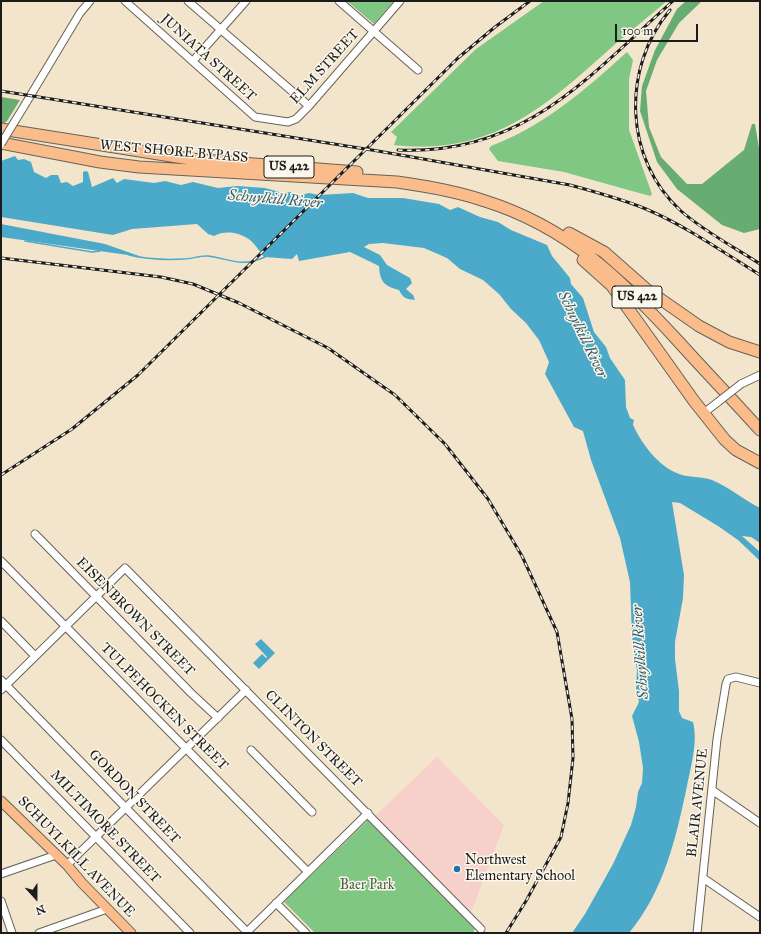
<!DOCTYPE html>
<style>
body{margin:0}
#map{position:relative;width:761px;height:934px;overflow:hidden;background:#f3e5cb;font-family:"IM FELL Great Primer",serif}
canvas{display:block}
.frame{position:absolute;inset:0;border:2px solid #1c1c1c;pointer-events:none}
.north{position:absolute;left:16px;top:878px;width:40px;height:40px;-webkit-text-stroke:3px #fbf7ec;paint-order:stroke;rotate:159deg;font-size:11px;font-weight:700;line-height:16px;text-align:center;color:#1c1c1c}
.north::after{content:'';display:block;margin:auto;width:14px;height:18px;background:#1c1c1c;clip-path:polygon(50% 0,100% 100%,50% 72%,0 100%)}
.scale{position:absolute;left:615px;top:24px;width:83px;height:18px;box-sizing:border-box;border:2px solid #1c1c1c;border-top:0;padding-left:5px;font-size:12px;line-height:14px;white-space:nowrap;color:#1c1c1c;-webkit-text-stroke:3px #fbf7ec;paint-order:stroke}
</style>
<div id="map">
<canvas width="761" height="934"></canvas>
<div class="frame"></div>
<div class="north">N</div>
<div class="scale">100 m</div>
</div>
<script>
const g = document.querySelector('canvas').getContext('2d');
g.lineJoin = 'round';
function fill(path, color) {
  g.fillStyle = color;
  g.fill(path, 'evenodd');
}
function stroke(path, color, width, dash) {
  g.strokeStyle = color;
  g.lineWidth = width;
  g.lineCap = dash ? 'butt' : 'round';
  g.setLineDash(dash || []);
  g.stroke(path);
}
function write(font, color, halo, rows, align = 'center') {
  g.font = font + ' "IM FELL Great Primer",serif';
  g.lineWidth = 3;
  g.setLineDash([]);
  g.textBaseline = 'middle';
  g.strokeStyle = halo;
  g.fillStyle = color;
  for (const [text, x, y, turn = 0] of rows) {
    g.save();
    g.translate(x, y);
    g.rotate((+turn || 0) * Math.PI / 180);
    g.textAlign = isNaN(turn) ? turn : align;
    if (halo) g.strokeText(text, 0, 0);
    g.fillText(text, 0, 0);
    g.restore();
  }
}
fill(new Path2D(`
 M 437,757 L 504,825 L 471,913 L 375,816 Z`), '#f7d0cc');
fill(new Path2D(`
 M 347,1 L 394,1 L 374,24 Z
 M 544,1 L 667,1 C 649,16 631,31 613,46 C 545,107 492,156 394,145 L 397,137 L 391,132 L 476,49 Z
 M 627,52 L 633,60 L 629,79 L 629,130 L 652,194 L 650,196 L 564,172 L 498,161 L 489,149 L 491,146 C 544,126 585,90 627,52 Z
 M 369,819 L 475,928 L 473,933 L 315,933 L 284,902 Z`), '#7fc783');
fill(new Path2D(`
 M 686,1 L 702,1 L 679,23 L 657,60 L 646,91 L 649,127 L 661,157 L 687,184 L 702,184 L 744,150 L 752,124 L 755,124 L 760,154 L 760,229 L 744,233 L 722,225 L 677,189 L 657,162 L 640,111 L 642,86 L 655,50 L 677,9 Z
 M 1,97 L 20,100 L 7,121 L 3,124 L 1,124 Z`), '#67ac71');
fill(new Path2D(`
 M 15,156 L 18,160 L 24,159 L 31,162 L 34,172 L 46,178 L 51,175 L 58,175 L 61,183 L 67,182 L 73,186 L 83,182 L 83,172 L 86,171 L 88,172 L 92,187 L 113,178 L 117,183 L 124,179 L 154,183 L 165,181 L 181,185 L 193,182 L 218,188 L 237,186 L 265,188 L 283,193 L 291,192 L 298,196 L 309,193 L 319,195 L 353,193 L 368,198 L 403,198 L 439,204 L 450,210 L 458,207 L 480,217 L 498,222 L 511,230 L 547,245 L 552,256 L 570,278 L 571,284 L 583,298 L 594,332 L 606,347 L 610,358 L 625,380 L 626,407 L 630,418 L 634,420 L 633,425 C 642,444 658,466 679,474 C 689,478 701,476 712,480 C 729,487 744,500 760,508 L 760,543 L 751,537 L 742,536 L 760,552 L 760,561 L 738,540 L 718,526 L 680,503 L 672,502 L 684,575 L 683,598 L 675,642 L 675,659 L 679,691 L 679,711 L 682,718 L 693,722 C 698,742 691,766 687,786 C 676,838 664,891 629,933 L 572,933 L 585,914 L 613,864 L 631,825 L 636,807 L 638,792 L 642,783 L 643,768 L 639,742 L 632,716 L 639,702 L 636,689 L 637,670 L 632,637 L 630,582 L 620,538 L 591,460 L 583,431 L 574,427 L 545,374 L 549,362 L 539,340 L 526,323 L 511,309 L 499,294 L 483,280 L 460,269 L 447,258 L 424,248 L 383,243 L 369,244 L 364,247 L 380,255 L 387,265 L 410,278 L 412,283 L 406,289 L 413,295 L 415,300 C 406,299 403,298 399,290 C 384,286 380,282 379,266 L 350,252 L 299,261 L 297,254 L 292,259 L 264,257 C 260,252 255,244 250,240 C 239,232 225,230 214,236 L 208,234 L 197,224 L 132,229 L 113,235 L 1,217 L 1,161 Z
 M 1,224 L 105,244 L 142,257 L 1,237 Z
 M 261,639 L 275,653 L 259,669 L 253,663 L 262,654 L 266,658 L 267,657 L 255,644 Z`), '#4baaca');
stroke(new Path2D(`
 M 25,241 L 92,252 L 100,251
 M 129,255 C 146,259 166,260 184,259 C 192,259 201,255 208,256 C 231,259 241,268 265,257`), '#4baaca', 1.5);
const minor = new Path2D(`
 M 125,1 L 255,117 L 288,122 L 296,119 L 309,106 L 400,1
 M 188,1 L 309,106
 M 339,1 L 418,70
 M 193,61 L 246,1
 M 26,103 L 80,13 L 90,1
 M 741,384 L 760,375
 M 705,412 L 718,402
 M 35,534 L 191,693 L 218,718
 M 1,561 L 308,872
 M 1,621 L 35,656
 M 1,680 L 248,933
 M 1,690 L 125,568 L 481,929
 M 1,740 L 190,933
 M 251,750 L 312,812
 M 712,790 L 760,823
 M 67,865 L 246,690
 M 1,874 L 56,855
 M 703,878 L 760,917
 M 1,901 L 12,933
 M 276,903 L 306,933
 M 39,933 L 107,909
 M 246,933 L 368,813
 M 697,933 L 717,739 L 726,684 L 728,679 L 736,677 L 760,683`);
const major = new Path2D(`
 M 1,801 L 67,865 L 82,883 L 131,933`);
const highway = new Path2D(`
 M 1,129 L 190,159 L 357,172
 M 1,143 L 100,162 L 139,167 L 397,182 C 426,186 456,191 485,201 C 568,227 621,279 678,341 C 705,371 733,400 760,430
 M 569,233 L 604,252 L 646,289 L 699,326 L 729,342 L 760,352
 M 583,260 L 612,286 L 694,401 L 725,440 L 736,450 L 760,463`);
stroke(minor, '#676259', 9);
stroke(major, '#676259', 11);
stroke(highway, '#676259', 13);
stroke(minor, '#fff', 7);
stroke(major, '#f9bc8a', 9);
stroke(highway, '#f9bc8a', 11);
const rail = new Path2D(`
 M 670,10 C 621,68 624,160 681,211 C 705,232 734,247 760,264
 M 1,91 L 378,151 L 570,185 C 596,192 622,199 646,209 C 686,226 723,252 760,275
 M 398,150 C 523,156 588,77 673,1
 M 1,258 L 161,277 L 193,284 L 239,303 L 328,348 L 395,395 L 445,444 L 488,499 L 522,556 L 557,632 L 572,719 L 573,758 L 568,803 L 561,837 L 526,901 L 506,933
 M 1,475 L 72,429 L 138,375 L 458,58 L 495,27 L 530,1`);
stroke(rail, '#1c1c1c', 3);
stroke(rail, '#fbf7ec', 1.5, [4.5]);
const minorBridge = new Path2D(`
 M 1,144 L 26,103
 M 718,402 L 741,384`);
stroke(minorBridge, '#676259', 9, []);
stroke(minorBridge, '#fff', 7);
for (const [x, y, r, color] of [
 [457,869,4,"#1f6fb2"]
]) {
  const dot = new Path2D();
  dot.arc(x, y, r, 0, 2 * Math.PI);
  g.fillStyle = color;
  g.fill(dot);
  stroke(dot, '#fbf7ec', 1.5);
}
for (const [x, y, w] of [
 [289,167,50],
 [637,297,50]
]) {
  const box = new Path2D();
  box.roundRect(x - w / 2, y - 11, w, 22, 3);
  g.fillStyle = '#fbf7ec';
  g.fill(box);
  stroke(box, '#1c1c1c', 1);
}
write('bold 13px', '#1c1c1c', null, [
 ["US 422",289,167],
 ["US 422",637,297]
]);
write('14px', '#1c1c1c', '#fbf7ec', [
 ["JUNIATA STREET",208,58,42],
 ["ELM STREET",325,67,-48],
 ["WEST SHORE BYPASS",174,152,5],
 ["EISENBROWN STREET",135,617,45],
 ["TULPEHOCKEN STREET",164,707,45],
 ["CLINTON STREET",313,739,45],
 ["GORDON STREET",134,797,46],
 ["BLAIR AVENUE",698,803,-84],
 ["MILTIMORE STREET",105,827,46],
 ["SCHUYLKILL AVENUE",76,857,46]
]);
write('14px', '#1c1c1c', '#fbf7ec', [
 ["Northwest",465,861],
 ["Elementary School",465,877]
], 'left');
write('14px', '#446045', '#fbf7ec', [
 ["Baer Park",367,886]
]);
write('italic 15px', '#315c6a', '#fbf7ec', [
 ["Schuylkill River",275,200,5],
 ["Schuylkill River",582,335,64],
 ["Schuylkill River",641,652,-94]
]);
</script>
